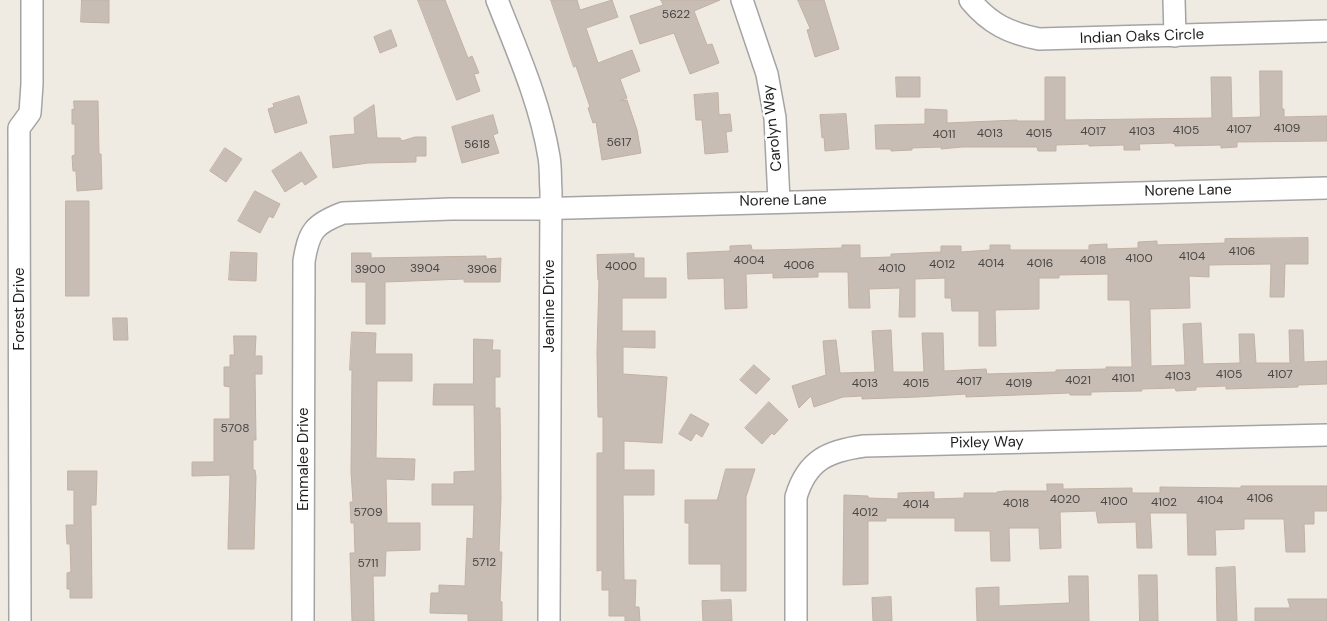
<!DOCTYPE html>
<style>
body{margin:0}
canvas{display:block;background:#f0ebe2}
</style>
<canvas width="1327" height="621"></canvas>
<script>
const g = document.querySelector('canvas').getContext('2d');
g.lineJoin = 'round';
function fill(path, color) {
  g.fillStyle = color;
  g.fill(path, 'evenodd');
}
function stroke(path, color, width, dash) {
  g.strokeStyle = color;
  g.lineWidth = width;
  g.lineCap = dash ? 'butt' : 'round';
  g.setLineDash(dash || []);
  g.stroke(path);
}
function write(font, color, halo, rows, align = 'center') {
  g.font = font + ' "DM Sans",sans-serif';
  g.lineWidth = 5;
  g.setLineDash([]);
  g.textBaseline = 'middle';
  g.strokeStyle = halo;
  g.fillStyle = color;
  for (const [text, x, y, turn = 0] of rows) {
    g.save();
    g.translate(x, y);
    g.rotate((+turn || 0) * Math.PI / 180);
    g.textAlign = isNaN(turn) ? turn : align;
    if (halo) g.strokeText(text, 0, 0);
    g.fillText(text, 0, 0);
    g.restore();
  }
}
const building = new Path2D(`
 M 82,0 L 109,0 L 109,23 L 81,22 Z
 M 418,0 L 445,0 L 468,58 L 472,56 L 479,73 L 474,74 L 480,91 L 457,100 Z
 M 551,0 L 577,0 L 580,10 L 612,0 L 618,17 L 586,28 L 598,63 L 632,50 L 640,71 L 620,79 L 627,98 L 620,101 L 627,100 L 637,130 L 641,153 L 602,160 L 596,122 L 593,123 L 588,108 L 590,107 L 576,66 L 574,67 Z
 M 661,0 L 720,0 L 694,11 L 707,45 L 712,44 L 719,63 L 690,74 L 674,33 L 640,44 L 630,16 L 663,5 Z
 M 798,0 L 824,0 L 839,49 L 815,57 L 807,30 L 810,29 Z
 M 391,30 L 397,46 L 380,53 L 374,37 Z
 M 1260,71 L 1282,71 L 1282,109 L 1284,109 L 1284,117 L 1327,116 L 1327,141 L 1237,142 L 1237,147 L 1221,148 L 1221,145 L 1175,146 L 1175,144 L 1171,143 L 1139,144 L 1140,150 L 1124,150 L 1124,145 L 1089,146 L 1089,144 L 1056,145 L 1056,151 L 1038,151 L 1037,147 L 962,147 L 941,149 L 941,147 L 912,148 L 912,150 L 891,151 L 891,149 L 876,149 L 875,125 L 925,124 L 925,109 L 947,110 L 947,123 L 1017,120 L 1017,121 L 1045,121 L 1045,77 L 1065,77 L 1065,120 L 1212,118 L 1211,77 L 1231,77 L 1232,118 L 1260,117 Z
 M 896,77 L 920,77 L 920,97 L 897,97 Z
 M 718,93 L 719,115 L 730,114 L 732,131 L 726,132 L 728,152 L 705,154 L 702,120 L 696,120 L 694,95 Z
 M 299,96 L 307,123 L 275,133 L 268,109 L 274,107 L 273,104 Z
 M 74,101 L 98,101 L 99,154 L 101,154 L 102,189 L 77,191 L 76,171 L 73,171 L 72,156 L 75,155 L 75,124 L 72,124 L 72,109 L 74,110 Z
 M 374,105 L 377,138 L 400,138 L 402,141 L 415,137 L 426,137 L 426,156 L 416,156 L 416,162 L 368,163 L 333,168 L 330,136 L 355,134 L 354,118 Z
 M 846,114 L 849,149 L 825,151 L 824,137 L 822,138 L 820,115 Z
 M 493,115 L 498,133 L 493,135 L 499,153 L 462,163 L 452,127 Z
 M 225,148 L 242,159 L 226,182 L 210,171 Z
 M 301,152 L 317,177 L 305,185 L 302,181 L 285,192 L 272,171 Z
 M 255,191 L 280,204 L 273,218 L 269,216 L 260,233 L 238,221 Z
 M 66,201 L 89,201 L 89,296 L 66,296 Z
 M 1308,238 L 1308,264 L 1285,264 L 1284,297 L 1270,297 L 1271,264 L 1209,265 L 1209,277 L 1189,276 L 1190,308 L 1150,309 L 1151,366 L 1185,365 L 1183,324 L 1201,323 L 1203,364 L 1240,363 L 1239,334 L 1254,334 L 1256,363 L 1290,363 L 1289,330 L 1303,330 L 1304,362 L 1327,361 L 1327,384 L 1298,385 L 1298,387 L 1226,389 L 1226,386 L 1196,387 L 1196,390 L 1176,391 L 1175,388 L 1141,389 L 1142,391 L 1091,392 L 1091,395 L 1070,395 L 1070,393 L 966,397 L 966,394 L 918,397 L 862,399 L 862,396 L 843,397 L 814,407 L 811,396 L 799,408 L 792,386 L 826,375 L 823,341 L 836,340 L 840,373 L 875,372 L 872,331 L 891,330 L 893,372 L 924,372 L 922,333 L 943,333 L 944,371 L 986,369 L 987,374 L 1056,372 L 1056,370 L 1106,369 L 1106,367 L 1132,367 L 1130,300 L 1108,300 L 1108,274 L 1059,275 L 1059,278 L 1039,278 L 1039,309 L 995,310 L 996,346 L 979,346 L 979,311 L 952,311 L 951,298 L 945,298 L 945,278 L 915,279 L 915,317 L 899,317 L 900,288 L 869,289 L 870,308 L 849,308 L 848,272 L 818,272 L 818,277 L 773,278 L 773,273 L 746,274 L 747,308 L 725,309 L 724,278 L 688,279 L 687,253 L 730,251 L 730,246 L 751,245 L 752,250 L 767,250 L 842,248 L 842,245 L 860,245 L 860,258 L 891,257 L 891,254 L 941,252 L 941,246 L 961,246 L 961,252 L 990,250 L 990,245 L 1010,245 L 1010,250 L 1089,250 L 1089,245 L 1107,244 L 1107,249 L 1138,248 L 1138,242 L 1157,241 L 1157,245 L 1225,243 L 1225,239 Z
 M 231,252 L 257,253 L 256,281 L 229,280 Z
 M 352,253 L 371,253 L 371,258 L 486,256 L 486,259 L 501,258 L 500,282 L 464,282 L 464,279 L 385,282 L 385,324 L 366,324 L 366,282 L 352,282 Z
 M 634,254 L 634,258 L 644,258 L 644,278 L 666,278 L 666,298 L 622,298 L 622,331 L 655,331 L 655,348 L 623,347 L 623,374 L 667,377 L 662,443 L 624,441 L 624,470 L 654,470 L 654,495 L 623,495 L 624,580 L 636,580 L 635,607 L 639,607 L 640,621 L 625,621 L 625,616 L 609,616 L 609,590 L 602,590 L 602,570 L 597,571 L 597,453 L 603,453 L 603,417 L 598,417 L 597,352 L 599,280 L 598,280 L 597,255 Z
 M 113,318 L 127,318 L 128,340 L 114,340 Z
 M 352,332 L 376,333 L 375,354 L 412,354 L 412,381 L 377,381 L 376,458 L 415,459 L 414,480 L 386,479 L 387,523 L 420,523 L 420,550 L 386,551 L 385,576 L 373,576 L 374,621 L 352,621 L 350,553 L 355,553 L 354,523 L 351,523 L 350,502 L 353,502 L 351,472 L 352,370 L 350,370 Z
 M 234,336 L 256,336 L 255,356 L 262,356 L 262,374 L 255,374 L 256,440 L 253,440 L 253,470 L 255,470 L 256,477 L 254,549 L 228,549 L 230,475 L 192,476 L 192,462 L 214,462 L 214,419 L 230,419 L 230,387 L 224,386 L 224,367 L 230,367 L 230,355 L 234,355 Z
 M 474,339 L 493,340 L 492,350 L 500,350 L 500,377 L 495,377 L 495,408 L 500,408 L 501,499 L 499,552 L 502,552 L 500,601 L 502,602 L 502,621 L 468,621 L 468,614 L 430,613 L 431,593 L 439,593 L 439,585 L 465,586 L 467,538 L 473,539 L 474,505 L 432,505 L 432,484 L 454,484 L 454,472 L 475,471 L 474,405 L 433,405 L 434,384 L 473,384 Z
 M 754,365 L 770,379 L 756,394 L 740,380 Z
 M 769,402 L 788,420 L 774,435 L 772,433 L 762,444 L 745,428 Z
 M 691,414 L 709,424 L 702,437 L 696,433 L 691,441 L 679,434 Z
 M 726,469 L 755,469 L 746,497 L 746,591 L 721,591 L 721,564 L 689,564 L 689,523 L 685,523 L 685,500 L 717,500 Z
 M 68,471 L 97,471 L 96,505 L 91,505 L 92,598 L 70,598 L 70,589 L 67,589 L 67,573 L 71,572 L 70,544 L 67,544 L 66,525 L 74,525 L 74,490 L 68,490 Z
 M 1047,484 L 1063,484 L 1063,489 L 1132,488 L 1132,493 L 1160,493 L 1160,487 L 1241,488 L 1241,486 L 1327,486 L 1327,511 L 1314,511 L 1314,524 L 1304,524 L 1305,552 L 1286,552 L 1284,519 L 1244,519 L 1244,529 L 1215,530 L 1216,555 L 1188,555 L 1187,513 L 1150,513 L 1152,548 L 1137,548 L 1136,522 L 1098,523 L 1096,511 L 1060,512 L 1061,548 L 1040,549 L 1039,528 L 1009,528 L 1010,561 L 991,561 L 990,531 L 955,531 L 955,518 L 886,518 L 886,521 L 868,521 L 868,584 L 843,585 L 844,495 L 868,496 L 868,498 L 898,499 L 898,493 L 934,492 L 934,499 L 964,498 L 964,493 L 997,493 L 997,492 L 1004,491 L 1047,491 Z
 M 1235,567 L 1237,621 L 1217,621 L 1216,568 Z
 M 1139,575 L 1157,575 L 1158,621 L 1140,621 Z
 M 1069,576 L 1088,576 L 1089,621 L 977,621 L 976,588 L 999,587 L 999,606 L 1069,603 Z
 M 891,597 L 892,621 L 873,621 L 872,598 Z
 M 1288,599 L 1327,599 L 1327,621 L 1255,621 L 1255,608 L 1290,608 Z
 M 731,600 L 732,621 L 703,621 L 702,601 Z`);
fill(building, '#c8bdb5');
stroke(building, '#c2b1a3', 1);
const minor = new Path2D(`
 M 497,0 C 517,51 540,102 549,157 C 551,168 550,180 551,191 L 549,621
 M 742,0 L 767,74 L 775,118 L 779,201
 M 970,0 C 990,24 1009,33 1039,39 L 1327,31
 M 1174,0 L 1175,36
 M 20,621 L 19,128 L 30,113 L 32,84 L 32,0
 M 303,621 L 304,261 C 309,231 314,224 343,213 L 451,209 L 531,209 L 1327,188
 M 796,621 L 796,497 C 807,460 828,451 864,446 L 1327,435`);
stroke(minor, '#a4a4a4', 24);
stroke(minor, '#fff', 21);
write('12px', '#484543', null, [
 ["5622",676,15],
 ["4109",1287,129],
 ["4107",1239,130],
 ["4105",1186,131],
 ["4017",1093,132],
 ["4103",1142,132],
 ["4013",990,134],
 ["4015",1039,134],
 ["4011",944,135],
 ["5617",619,143],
 ["5618",477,145],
 ["4106",1242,252],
 ["4104",1192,257],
 ["4100",1139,259],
 ["4004",749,261],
 ["4018",1093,261],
 ["4014",991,264],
 ["4016",1040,264],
 ["4012",942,265],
 ["4006",799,266],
 ["4000",621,267],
 ["3904",425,269],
 ["4010",892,269],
 ["3900",370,270],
 ["3906",482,270],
 ["4105",1229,375],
 ["4107",1280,375],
 ["4103",1178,377],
 ["4101",1123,379],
 ["4021",1078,381],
 ["4017",969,382],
 ["4013",865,384],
 ["4015",916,384],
 ["4019",1019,384],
 ["5708",235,429],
 ["4106",1260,499],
 ["4020",1065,500],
 ["4104",1210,501],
 ["4100",1114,502],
 ["4102",1164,503],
 ["4018",1016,504],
 ["4014",916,505],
 ["5709",368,513],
 ["4012",865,513],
 ["5712",484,563],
 ["5711",368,564]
]);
write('15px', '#1d1d1d', '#fff', [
 ["Indian Oaks Circle",1142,37,-2],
 ["Carolyn Way",773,128,-96],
 ["Norene Lane",1188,191,-1],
 ["Norene Lane",783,201,-1],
 ["Jeanine Drive",550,306,-90],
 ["Forest Drive",20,309,-90],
 ["Pixley Way",987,443,-1],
 ["Emmalee Drive",304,459,-90]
]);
</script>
